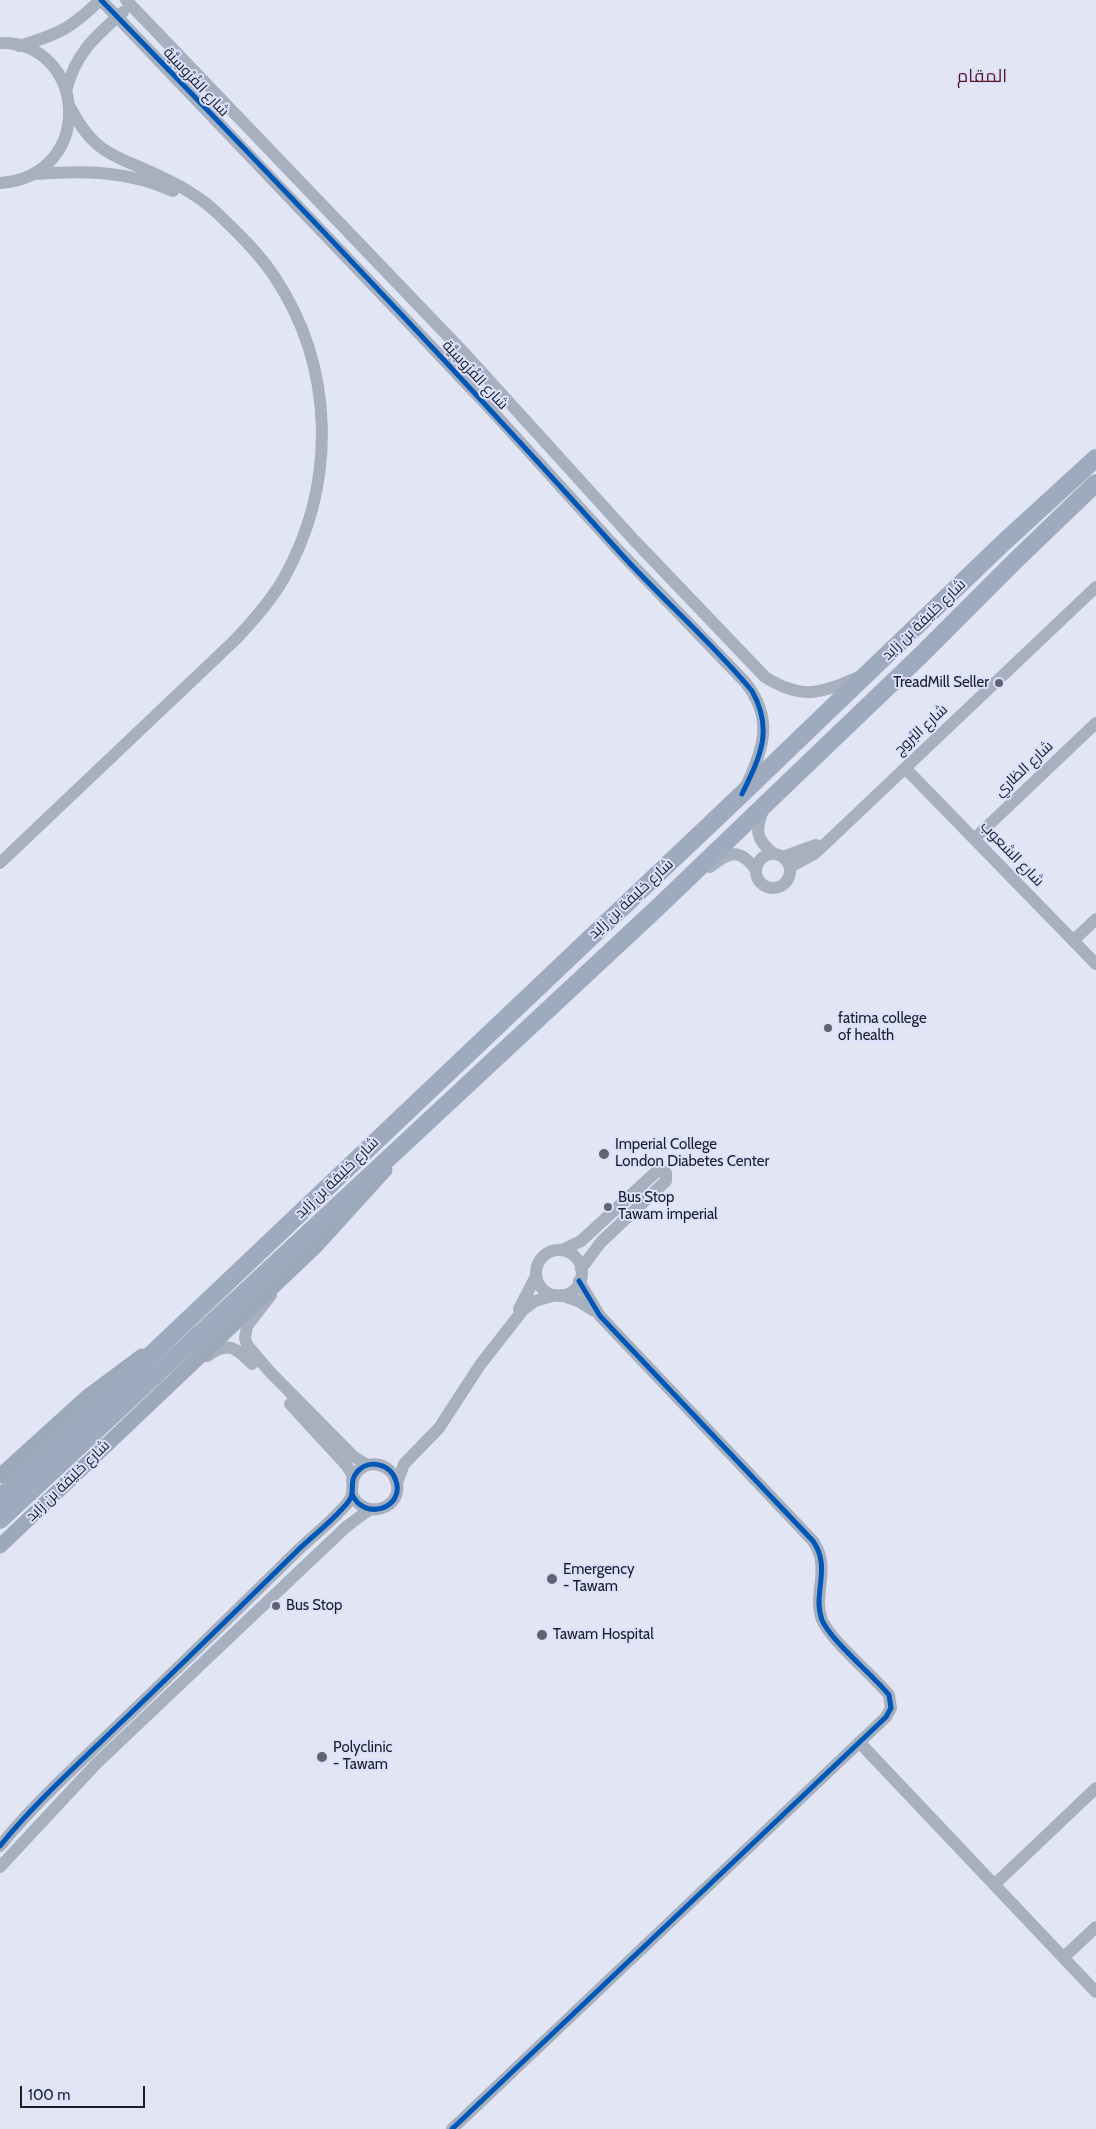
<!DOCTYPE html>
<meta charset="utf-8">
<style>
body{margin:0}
#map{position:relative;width:1096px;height:2129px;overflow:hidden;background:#e2e6f4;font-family:Cabin,sans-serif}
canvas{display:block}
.scale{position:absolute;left:20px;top:2086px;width:125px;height:22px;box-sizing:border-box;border:2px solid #1b1d29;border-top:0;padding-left:6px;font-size:15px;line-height:18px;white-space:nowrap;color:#1b1d29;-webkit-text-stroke:4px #dbe1fb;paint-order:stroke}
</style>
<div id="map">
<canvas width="1096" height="2129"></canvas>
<div class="scale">100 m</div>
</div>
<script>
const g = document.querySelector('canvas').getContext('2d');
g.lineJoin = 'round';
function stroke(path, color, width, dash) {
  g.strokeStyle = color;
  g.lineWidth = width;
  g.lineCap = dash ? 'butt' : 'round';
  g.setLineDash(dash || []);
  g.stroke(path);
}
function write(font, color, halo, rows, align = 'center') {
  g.font = font + ' Cabin,Cairo,sans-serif';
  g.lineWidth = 4;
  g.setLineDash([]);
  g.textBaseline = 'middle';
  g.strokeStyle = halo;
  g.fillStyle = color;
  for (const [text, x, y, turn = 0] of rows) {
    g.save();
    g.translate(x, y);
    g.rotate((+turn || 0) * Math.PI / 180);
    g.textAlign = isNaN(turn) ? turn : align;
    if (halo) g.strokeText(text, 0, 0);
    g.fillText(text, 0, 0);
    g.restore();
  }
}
stroke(new Path2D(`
 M 101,0 L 393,306 L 494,413 L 619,551 L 745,682 C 774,718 764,748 746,786
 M 126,0 L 468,357 L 634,540 L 765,677 C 803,701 822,693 861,676
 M 0,43 C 87,41 97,176 0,183
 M 19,46 C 57,35 72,28 100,0
 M 66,91 C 76,52 95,37 123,12
 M 36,174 C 83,170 129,171 173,191
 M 905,768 L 1096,964
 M 764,808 C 755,830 755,839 774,854
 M 975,838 L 1096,723
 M756 871a17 17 0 1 1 34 0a17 17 0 1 1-34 0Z
 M 783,857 L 816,845
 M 0,863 L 235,640 C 253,621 271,601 284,578 C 337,483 335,367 274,276 C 258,252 236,231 216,212 C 196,193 169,180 144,169 C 128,162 111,156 98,145 C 85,134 77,120 69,105
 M 710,867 C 730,851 740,848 756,870
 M 790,867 L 814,854 L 824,845 L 1096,587
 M 1074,940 L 1096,919
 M 562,1250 L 581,1241 L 656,1172 L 661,1170 L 666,1173 L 666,1181 L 601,1242 L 581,1269
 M536 1273a23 23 0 1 1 46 0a23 23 0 1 1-46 0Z
 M 271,1295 L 247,1326 L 245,1338 L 247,1345 L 270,1372 L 353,1456 L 367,1465
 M 561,1295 L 578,1301 L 594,1311
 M 519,1309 L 536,1276
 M 207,1356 C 229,1341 235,1347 252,1364
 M 290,1404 L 347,1466 L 353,1476 L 352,1481
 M 397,1483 L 404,1464 L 439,1428 L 480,1365 L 523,1310 L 535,1301 L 556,1295
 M 859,1742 L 1096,1992
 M 0,1846 C 33,1805 73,1769 111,1732 C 173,1673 234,1613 295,1553 C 310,1538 328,1525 342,1509 C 346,1505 352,1499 352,1493 C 353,1485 351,1479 357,1472 C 369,1458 391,1464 396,1481 C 405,1508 364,1522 352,1494
 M 0,1867 L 96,1764 L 346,1527 L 370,1509
 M 995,1884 L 1096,1788
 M 1064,1957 L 1096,1927
 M 452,2129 L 886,1717 L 891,1708 L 889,1695 C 873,1675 831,1641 822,1620 C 812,1594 832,1568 813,1541 L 600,1316 L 579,1281`), '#a6b0bf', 12);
stroke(new Path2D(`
 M 0,1476 L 87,1397 L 142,1356
 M 0,1546 L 316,1246 L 385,1170`), '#9ca9bb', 15);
stroke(new Path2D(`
 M 0,1498 L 742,794 L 1002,544 L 1096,458
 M 0,1520 L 655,910 L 920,656 L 1016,560 L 1096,483`), '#9eaabe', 18);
stroke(new Path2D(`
 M 101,0 C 275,179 447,360 614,546 C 658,596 710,640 752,691 C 774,730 760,757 742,794
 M 0,1846 C 33,1805 73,1769 111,1732 C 173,1673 234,1613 295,1553 C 310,1538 328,1525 342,1509 C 346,1505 352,1499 352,1493 C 353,1485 351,1479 357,1472 C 369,1458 391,1464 396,1481 C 405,1508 364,1522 352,1494
 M 452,2129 L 886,1717 L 891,1708 L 889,1695 C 873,1675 831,1641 822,1620 C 812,1594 832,1568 813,1541 L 600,1316 L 579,1281`), '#0057b8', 5);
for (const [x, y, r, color] of [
 [999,683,5,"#616370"],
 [828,1028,5,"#616370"],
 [604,1154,6,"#616370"],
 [608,1207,5,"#616370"],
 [552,1579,6,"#616370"],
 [276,1606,5,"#616370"],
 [542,1635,6,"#616370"],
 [322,1757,6,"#616370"]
]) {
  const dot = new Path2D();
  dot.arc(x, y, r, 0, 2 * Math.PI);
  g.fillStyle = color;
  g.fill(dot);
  stroke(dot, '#dbe1fb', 2);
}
write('15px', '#1b1d29', '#dbe1fb', [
 ["شارع الفُرُوسِيَّة",196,82,47],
 ["شارع الفُرُوسِيَّة",475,375,47],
 ["شارع خليفة بن زايد",924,620,-44],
 ["شارع البُروج",921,730,-43],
 ["شارع الظاري",1024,769,-43],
 ["شارع الشعوب",1012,854,46],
 ["شارع خليفة بن زايد",631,899,-43],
 ["شارع خليفة بن زايد",337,1178,-44],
 ["شارع خليفة بن زايد",68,1481,-44]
]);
write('15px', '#1b1d29', '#dbe1fb', [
 ["TreadMill Seller",989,683,"right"],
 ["fatima college",838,1019],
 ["of health",838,1036],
 ["Imperial College",615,1145],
 ["London Diabetes Center",615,1162],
 ["Bus Stop",618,1198],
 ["Tawam imperial",618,1215],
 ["Emergency",563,1570],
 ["- Tawam",563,1587],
 ["Bus Stop",286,1606],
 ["Tawam Hospital",553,1635],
 ["Polyclinic",333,1748],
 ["- Tawam",333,1765]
], 'left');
write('18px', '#5b1623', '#dbe1fb', [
 ["المقام",982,77]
]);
</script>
